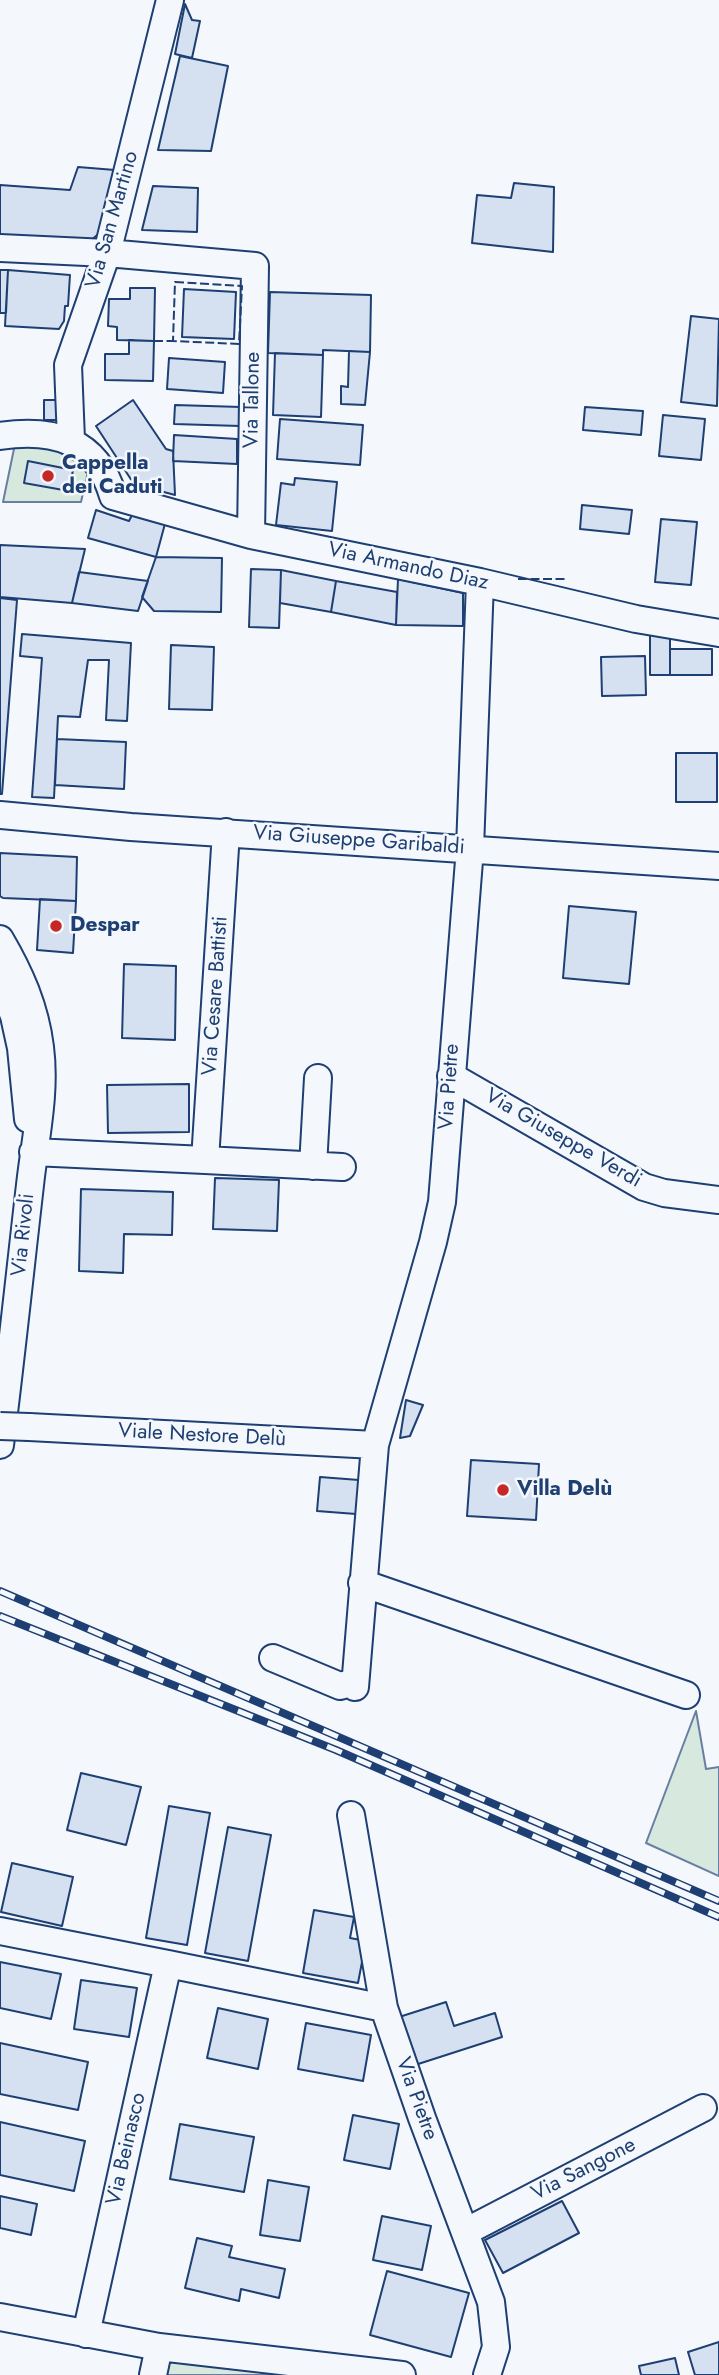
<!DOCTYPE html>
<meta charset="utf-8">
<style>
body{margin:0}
canvas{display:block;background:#f4f7fb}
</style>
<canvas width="719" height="2375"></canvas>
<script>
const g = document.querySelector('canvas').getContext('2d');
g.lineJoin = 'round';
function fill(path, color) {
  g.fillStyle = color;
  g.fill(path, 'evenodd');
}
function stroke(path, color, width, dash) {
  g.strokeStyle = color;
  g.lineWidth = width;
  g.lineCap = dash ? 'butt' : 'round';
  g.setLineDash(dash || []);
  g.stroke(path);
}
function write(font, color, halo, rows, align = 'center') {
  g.font = font + ' Jost,sans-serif';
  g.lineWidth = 5;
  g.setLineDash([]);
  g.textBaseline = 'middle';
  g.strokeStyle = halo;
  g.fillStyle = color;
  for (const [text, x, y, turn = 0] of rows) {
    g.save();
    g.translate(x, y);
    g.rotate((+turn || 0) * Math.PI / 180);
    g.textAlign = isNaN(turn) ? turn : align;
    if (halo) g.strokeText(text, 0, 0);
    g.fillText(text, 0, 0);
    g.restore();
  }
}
const green = new Path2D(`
 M 39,442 L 90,463 L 81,502 L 3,502 L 15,444 Z
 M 696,1711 L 706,1769 L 719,1767 L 719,1876 L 646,1843 Z
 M 173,2348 L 402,2375 L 166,2375 Z`);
fill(green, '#d7e8df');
stroke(green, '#687fa3', 2);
const building = new Path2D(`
 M 185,4 L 192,20 L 200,21 L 192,58 L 175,54 Z
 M 180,56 L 228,66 L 211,151 L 158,150 Z
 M 78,167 L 115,170 L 103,230 L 89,242 L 0,237 L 0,185 L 70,190 Z
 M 514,183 L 554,187 L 553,252 L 472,243 L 477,195 L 511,198 Z
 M 153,186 L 198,188 L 197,232 L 142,230 Z
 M 0,270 L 8,270 L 6,313 L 0,313 Z
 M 8,270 L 70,275 L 68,306 L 65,306 L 64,321 L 59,329 L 5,326 Z
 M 130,288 L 155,288 L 154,341 L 117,340 L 117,327 L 108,326 L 109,299 L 130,299 Z
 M 184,289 L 236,292 L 234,339 L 182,337 Z
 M 270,292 L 371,295 L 370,352 L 323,350 L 323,355 L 268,353 Z
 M 691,316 L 719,319 L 717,406 L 681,402 Z
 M 129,340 L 154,341 L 153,381 L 105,380 L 105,354 L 129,354 Z
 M 349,351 L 370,352 L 365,405 L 341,404 L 341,386 L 348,387 Z
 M 275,353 L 323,355 L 321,417 L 273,415 Z
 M 169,358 L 225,362 L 223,393 L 167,389 Z
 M 44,400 L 59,400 L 59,420 L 44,420 Z
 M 133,400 L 166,449 L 173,451 L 175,495 L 134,484 L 96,426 Z
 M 175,405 L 241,407 L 240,426 L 174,424 Z
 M 585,407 L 643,411 L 641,435 L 583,430 Z
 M 663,415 L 705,419 L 701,460 L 659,456 Z
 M 280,419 L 363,425 L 360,465 L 277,459 Z
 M 174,435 L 237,439 L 237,464 L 173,461 Z
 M 28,461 L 73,470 L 69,491 L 24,483 Z
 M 295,478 L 337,482 L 332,531 L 276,525 L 281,483 L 294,485 Z
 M 582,505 L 632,510 L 629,534 L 580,529 Z
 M 96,510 L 129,521 L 134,511 L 166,520 L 156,557 L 88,538 Z
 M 661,519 L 697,522 L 691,585 L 655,582 Z
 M 0,545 L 85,549 L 72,603 L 0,597 Z
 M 156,557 L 222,558 L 221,612 L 154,611 L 142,597 Z
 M 251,569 L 281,570 L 279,628 L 249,627 Z
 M 281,570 L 336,581 L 331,612 L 280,603 Z
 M 79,572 L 148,581 L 138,611 L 72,603 Z
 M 398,579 L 463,593 L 463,626 L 396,625 Z
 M 336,581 L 397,592 L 396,625 L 331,612 Z
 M 0,598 L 17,600 L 2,794 L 0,794 Z
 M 22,634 L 131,643 L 127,721 L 106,720 L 109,660 L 88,660 L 80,717 L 58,716 L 54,798 L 32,797 L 42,658 L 20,656 Z
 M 650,635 L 670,635 L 670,675 L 650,675 Z
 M 171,645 L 214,647 L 212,710 L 169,709 Z
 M 670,649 L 712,649 L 712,675 L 670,675 Z
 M 645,656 L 646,695 L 602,696 L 601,657 Z
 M 57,739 L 126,742 L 124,789 L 55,785 Z
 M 676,753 L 717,753 L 717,802 L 676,802 Z
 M 0,853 L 77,857 L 76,901 L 3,898 L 0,896 Z
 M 40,899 L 76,901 L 73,953 L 37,950 Z
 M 569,906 L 636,912 L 629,984 L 563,978 Z
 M 124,964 L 176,966 L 175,1040 L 122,1038 Z
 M 189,1084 L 189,1132 L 108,1133 L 107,1085 Z
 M 215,1178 L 279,1180 L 277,1231 L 213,1229 Z
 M 81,1189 L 173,1192 L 172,1235 L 124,1234 L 123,1273 L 79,1271 Z
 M 406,1400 L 423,1405 L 410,1436 L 400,1438 Z
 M 471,1460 L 539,1464 L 536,1520 L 467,1516 Z
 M 320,1477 L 359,1480 L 356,1514 L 317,1511 Z
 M 81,1773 L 141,1787 L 126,1845 L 67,1830 Z
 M 169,1806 L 210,1813 L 187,1945 L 146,1938 Z
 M 228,1827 L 271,1835 L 248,1961 L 205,1953 Z
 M 12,1863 L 73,1877 L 62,1926 L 1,1912 Z
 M 314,1910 L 354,1917 L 350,1938 L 366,1941 L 358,1983 L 303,1973 Z
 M 0,1962 L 61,1974 L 51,2019 L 0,2008 Z
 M 81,1980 L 137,1988 L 129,2037 L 74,2029 Z
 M 446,2002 L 454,2026 L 495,2013 L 502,2037 L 412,2066 L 396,2018 Z
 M 218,2008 L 268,2019 L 258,2069 L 207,2058 Z
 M 306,2023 L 371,2035 L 363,2081 L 298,2069 Z
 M 0,2043 L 88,2062 L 78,2110 L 0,2094 Z
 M 353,2115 L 399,2124 L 390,2169 L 344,2160 Z
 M 0,2122 L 85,2141 L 74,2191 L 0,2175 Z
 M 180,2124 L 254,2137 L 244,2192 L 170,2179 Z
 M 268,2180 L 309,2187 L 300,2241 L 260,2235 Z
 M 0,2196 L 37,2204 L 31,2235 L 0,2228 Z
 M 562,2201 L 579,2233 L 503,2273 L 485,2240 Z
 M 382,2216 L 431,2226 L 422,2270 L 373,2260 Z
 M 197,2238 L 232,2246 L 229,2257 L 285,2269 L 279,2298 L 241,2289 L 239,2301 L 185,2288 Z
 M 387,2271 L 469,2293 L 451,2357 L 370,2335 Z
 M 719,2342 L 719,2375 L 695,2375 L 688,2352 Z
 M 675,2358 L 679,2375 L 641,2375 L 639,2366 Z`);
fill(building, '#d5e0f0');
stroke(building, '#1d3f73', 2);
const minor = new Path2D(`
 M 0,248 L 107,253 L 255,266 L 251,535
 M 0,436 C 53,428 97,440 113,496 L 251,535 L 480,582 L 636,619 L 719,633
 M 71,440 L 68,365 L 107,253 L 170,0
 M 0,815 L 131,827 L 719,866
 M 0,939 C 20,973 35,1007 40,1047 C 46,1093 35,1139 30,1185 C 20,1272 11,1358 0,1445
 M 0,979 L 14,1016 L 21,1048 L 28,1119
 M 451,1076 L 644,1187 L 664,1193 L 719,1200
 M 33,1152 L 205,1160 L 226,832
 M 205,1160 L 342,1167
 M 313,1166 L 318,1078
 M 29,1427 L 375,1445
 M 362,1583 L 686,1695
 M 273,1658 L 340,1686 L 355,1682
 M 355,1687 L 375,1445 L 433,1242 L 442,1202 L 470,848 L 480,582
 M 351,1815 L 384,2008 L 422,2118 L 491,2302 L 496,2347 L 487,2375
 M 0,1931 L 168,1964
 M 465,2232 L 703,2108
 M 0,2317 L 159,2347 L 402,2375
 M 86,2334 L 168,1964 L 384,2008
 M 153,2375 L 159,2347`);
stroke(minor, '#1d3f73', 30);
stroke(minor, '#f4f7fb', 26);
const rail = new Path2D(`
 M 0,1591 L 719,1901
 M 0,1616 L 336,1750 L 719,1917`);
stroke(rail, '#1d3f73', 8);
stroke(rail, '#f4f7fb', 5, [16]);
const minorBridge = new Path2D(`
 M 0,1426 L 29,1427`);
stroke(minorBridge, '#1d3f73', 30, []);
stroke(minorBridge, '#f4f7fb', 26);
stroke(new Path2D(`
 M 175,282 L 242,286 L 239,344 L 173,341 Z
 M 154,341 L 173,341
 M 518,579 L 567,579`), '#1d3f73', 2, [9, 3.5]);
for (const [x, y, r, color] of [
 [48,476,7,"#c62828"],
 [56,926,7,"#c62828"],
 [503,1490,7,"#c62828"]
]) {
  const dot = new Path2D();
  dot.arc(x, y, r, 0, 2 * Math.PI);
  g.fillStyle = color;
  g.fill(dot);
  stroke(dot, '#f4f7fb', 2.5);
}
write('21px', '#1d3f73', '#f4f7fb', [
 ["Via San Martino",113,220,-74],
 ["Via Tallone",253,400,-89],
 ["Via Armando Diaz",408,567,12],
 ["Via Giuseppe Garibaldi",359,841,4],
 ["Via Cesare Battisti",216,996,-86],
 ["Via Pietre",450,1087,-86],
 ["Via Giuseppe Verdi",563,1139,30],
 ["Via Rivoli",24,1235,-84],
 ["Viale Nestore Delù",202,1436,3],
 ["Via Pietre",416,2099,70],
 ["Via Beinasco",127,2149,-77],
 ["Via Sangone",584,2170,-27]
]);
write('bold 21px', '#1d3f73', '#f4f7fb', [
 ["Cappella",62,464],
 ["dei Caduti",62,488],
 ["Despar",70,926],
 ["Villa Delù",517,1490]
], 'left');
</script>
